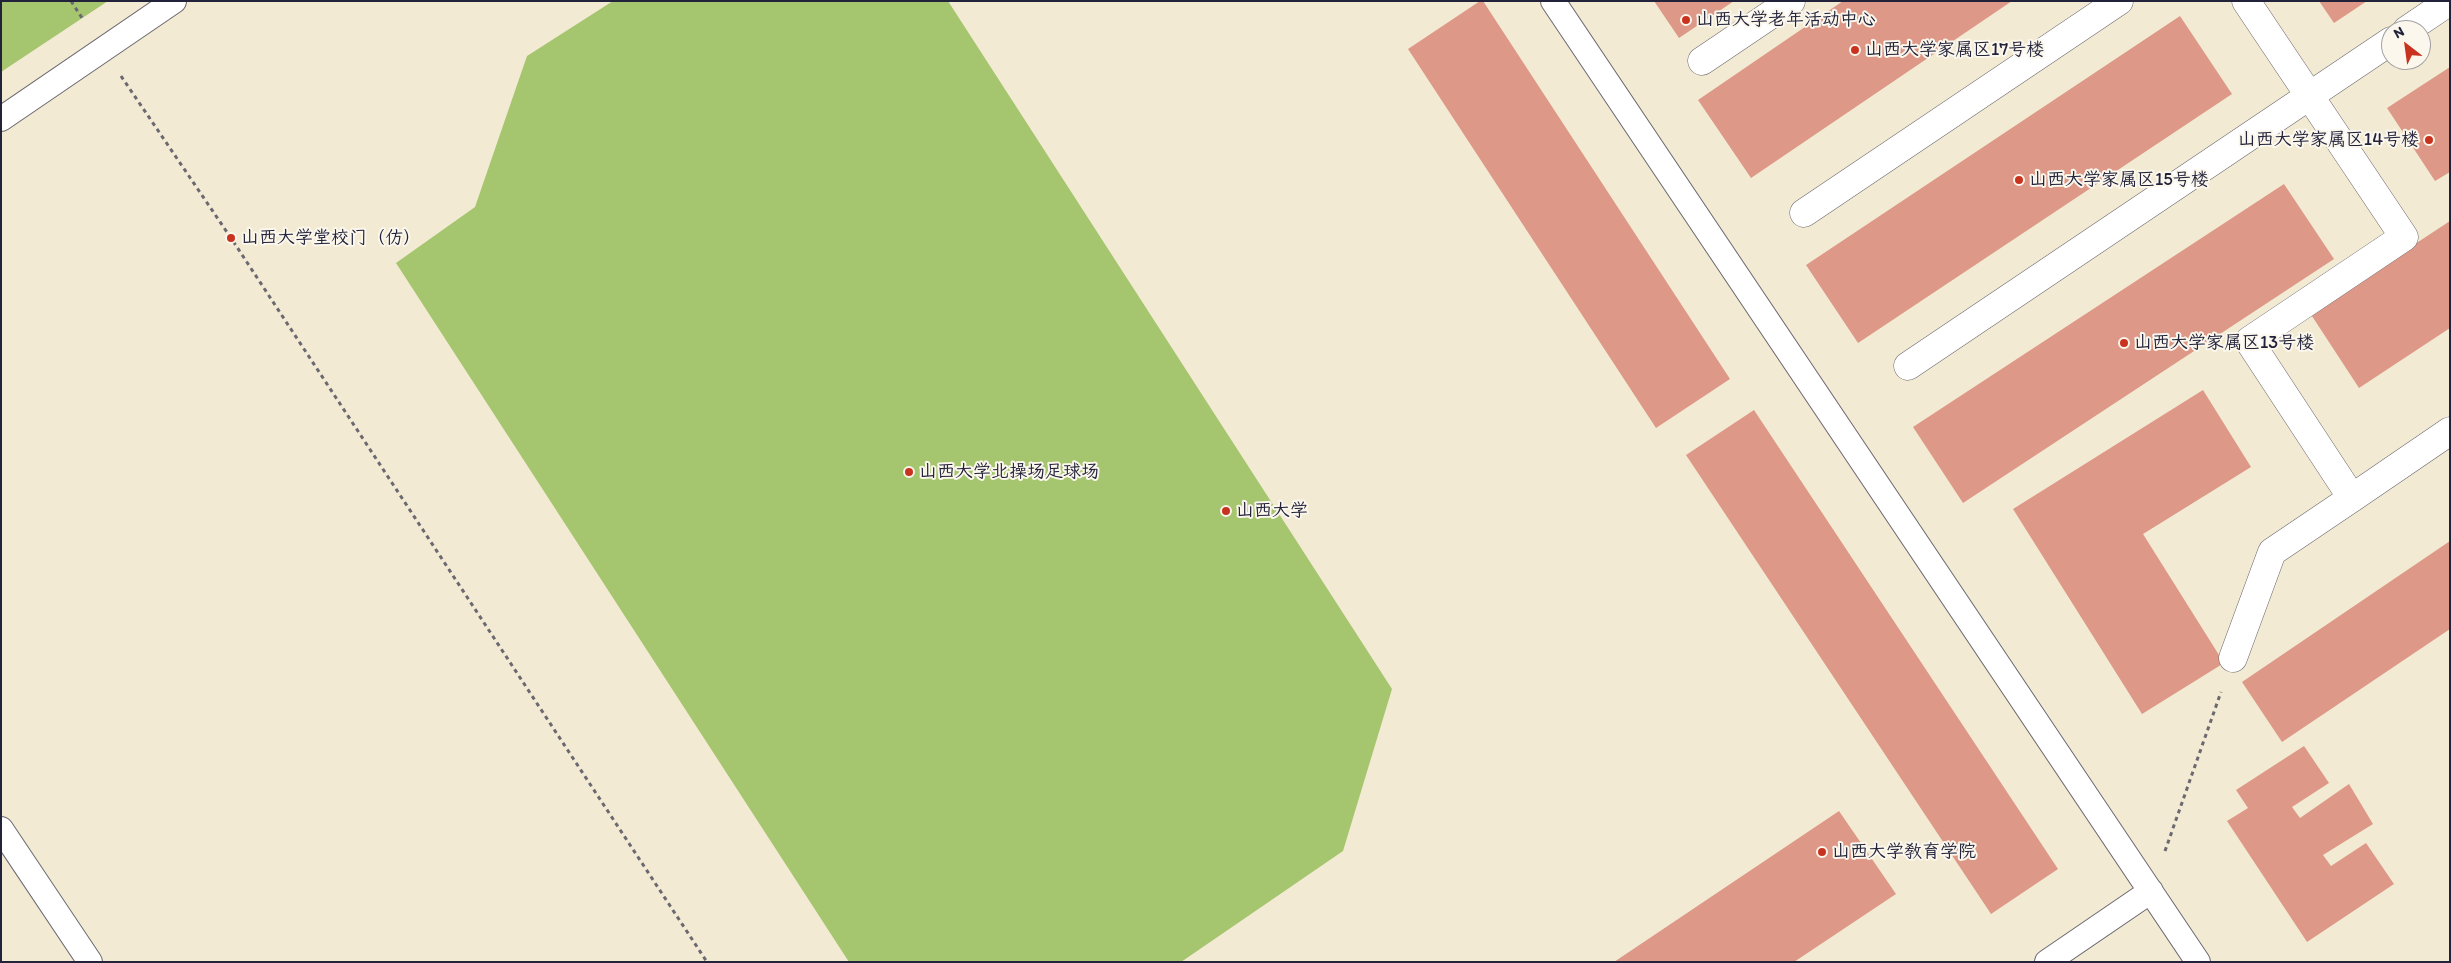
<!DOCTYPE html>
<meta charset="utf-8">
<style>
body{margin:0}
#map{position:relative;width:2451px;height:963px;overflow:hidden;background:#f2ead2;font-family:Itim,sans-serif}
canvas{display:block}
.frame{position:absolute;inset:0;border:2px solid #22223b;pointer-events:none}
.north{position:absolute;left:2381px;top:20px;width:50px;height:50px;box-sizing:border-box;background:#fbf7ec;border:1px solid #a4a2a5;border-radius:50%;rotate:330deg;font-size:14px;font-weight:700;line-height:20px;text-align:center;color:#22223b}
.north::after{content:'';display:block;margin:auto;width:18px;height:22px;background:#c8321e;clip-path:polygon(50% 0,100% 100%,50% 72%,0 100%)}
</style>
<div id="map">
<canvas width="2451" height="963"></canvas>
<div class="frame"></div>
<div class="north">N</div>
</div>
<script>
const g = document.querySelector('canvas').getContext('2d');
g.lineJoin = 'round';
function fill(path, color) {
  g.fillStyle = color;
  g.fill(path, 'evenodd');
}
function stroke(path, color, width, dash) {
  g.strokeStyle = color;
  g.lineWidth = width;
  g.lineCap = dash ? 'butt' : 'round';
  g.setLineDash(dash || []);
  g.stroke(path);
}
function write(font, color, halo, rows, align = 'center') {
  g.font = font + ' Itim,"LXGW WenKai TC",sans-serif';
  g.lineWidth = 4;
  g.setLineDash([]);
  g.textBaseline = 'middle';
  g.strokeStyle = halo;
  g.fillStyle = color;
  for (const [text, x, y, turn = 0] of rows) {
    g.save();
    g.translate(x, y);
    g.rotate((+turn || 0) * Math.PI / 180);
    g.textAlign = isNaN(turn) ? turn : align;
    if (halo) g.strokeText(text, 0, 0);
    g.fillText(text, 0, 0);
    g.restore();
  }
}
fill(new Path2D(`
 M 1,1 L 108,1 L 1,72 Z
 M 613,1 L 948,1 L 1392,689 L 1343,851 L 1181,962 L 849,962 L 396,263 L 475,207 L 527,56 Z`), '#a5c56e');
fill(new Path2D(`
 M 1480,1 L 1483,1 L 1730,379 L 1656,428 L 1408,49 Z
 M 1654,1 L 1734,1 L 1679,38 Z
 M 1843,1 L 2012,1 L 1751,178 L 1698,100 Z
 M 2319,1 L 2367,1 L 2334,23 Z
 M 2180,16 L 2232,94 L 1858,343 L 1806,265 Z
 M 2450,67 L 2450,172 L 2435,181 L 2387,108 Z
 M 2284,184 L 2334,259 L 1963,503 L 1913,427 Z
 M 2450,221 L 2450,328 L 2359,388 L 2310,313 Z
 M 2203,390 L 2251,467 L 2143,534 L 2224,663 L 2142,714 L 2013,509 Z
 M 1754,410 L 2058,869 L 1991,914 L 1686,455 Z
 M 2450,541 L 2450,629 L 2282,742 L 2242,682 Z
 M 2304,746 L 2329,783 L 2292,807 L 2300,818 L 2349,784 L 2373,824 L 2323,855 L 2331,866 L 2366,843 L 2394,884 L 2307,942 L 2227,821 L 2248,808 L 2236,790 Z
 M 1839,811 L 1896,894 L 1794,962 L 1614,962 Z`), '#de9888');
const lane = new Path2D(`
 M 1553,1 L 2198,962
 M 1,119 L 174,1
 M 1,829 L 90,962
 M 2047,962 L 2151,891`);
const street = new Path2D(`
 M 2246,1 L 2404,237 L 2249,341 L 2352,498 L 2450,431
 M 2407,30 L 2450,1
 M 1702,61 L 1791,1
 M 1804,213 L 2119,1
 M 1908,366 L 2391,41
 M 2233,658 L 2272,552 L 2352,498`);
stroke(lane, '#6b6870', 26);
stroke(street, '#6b6870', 29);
stroke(new Path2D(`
 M 71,1 L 84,21
 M 121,76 L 231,238 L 707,962
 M 2165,851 L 2221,692`), '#6b6870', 3, [4, 4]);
stroke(lane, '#fff', 24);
stroke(street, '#fff', 28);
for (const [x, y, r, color] of [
 [1686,20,5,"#c8321e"],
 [1855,50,5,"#c8321e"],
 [2429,140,5,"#c8321e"],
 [2019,180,5,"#c8321e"],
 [231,238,5,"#c8321e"],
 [2124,343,5,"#c8321e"],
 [909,472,5,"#c8321e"],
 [1226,511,5,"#c8321e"],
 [1822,852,5,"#c8321e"]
]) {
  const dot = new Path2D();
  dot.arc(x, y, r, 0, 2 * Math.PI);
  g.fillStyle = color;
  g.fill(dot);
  stroke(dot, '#fbf7ec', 2);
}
write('18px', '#22223b', '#fbf7ec', [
 ["山西大学老年活动中心",1696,20],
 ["山西大学家属区17号楼",1865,50],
 ["山西大学家属区14号楼",2419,140,"right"],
 ["山西大学家属区15号楼",2029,180],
 ["山西大学堂校门（仿）",241,238],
 ["山西大学家属区13号楼",2134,343],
 ["山西大学北操场足球场",919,472],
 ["山西大学",1236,511],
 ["山西大学教育学院",1832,852]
], 'left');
</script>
